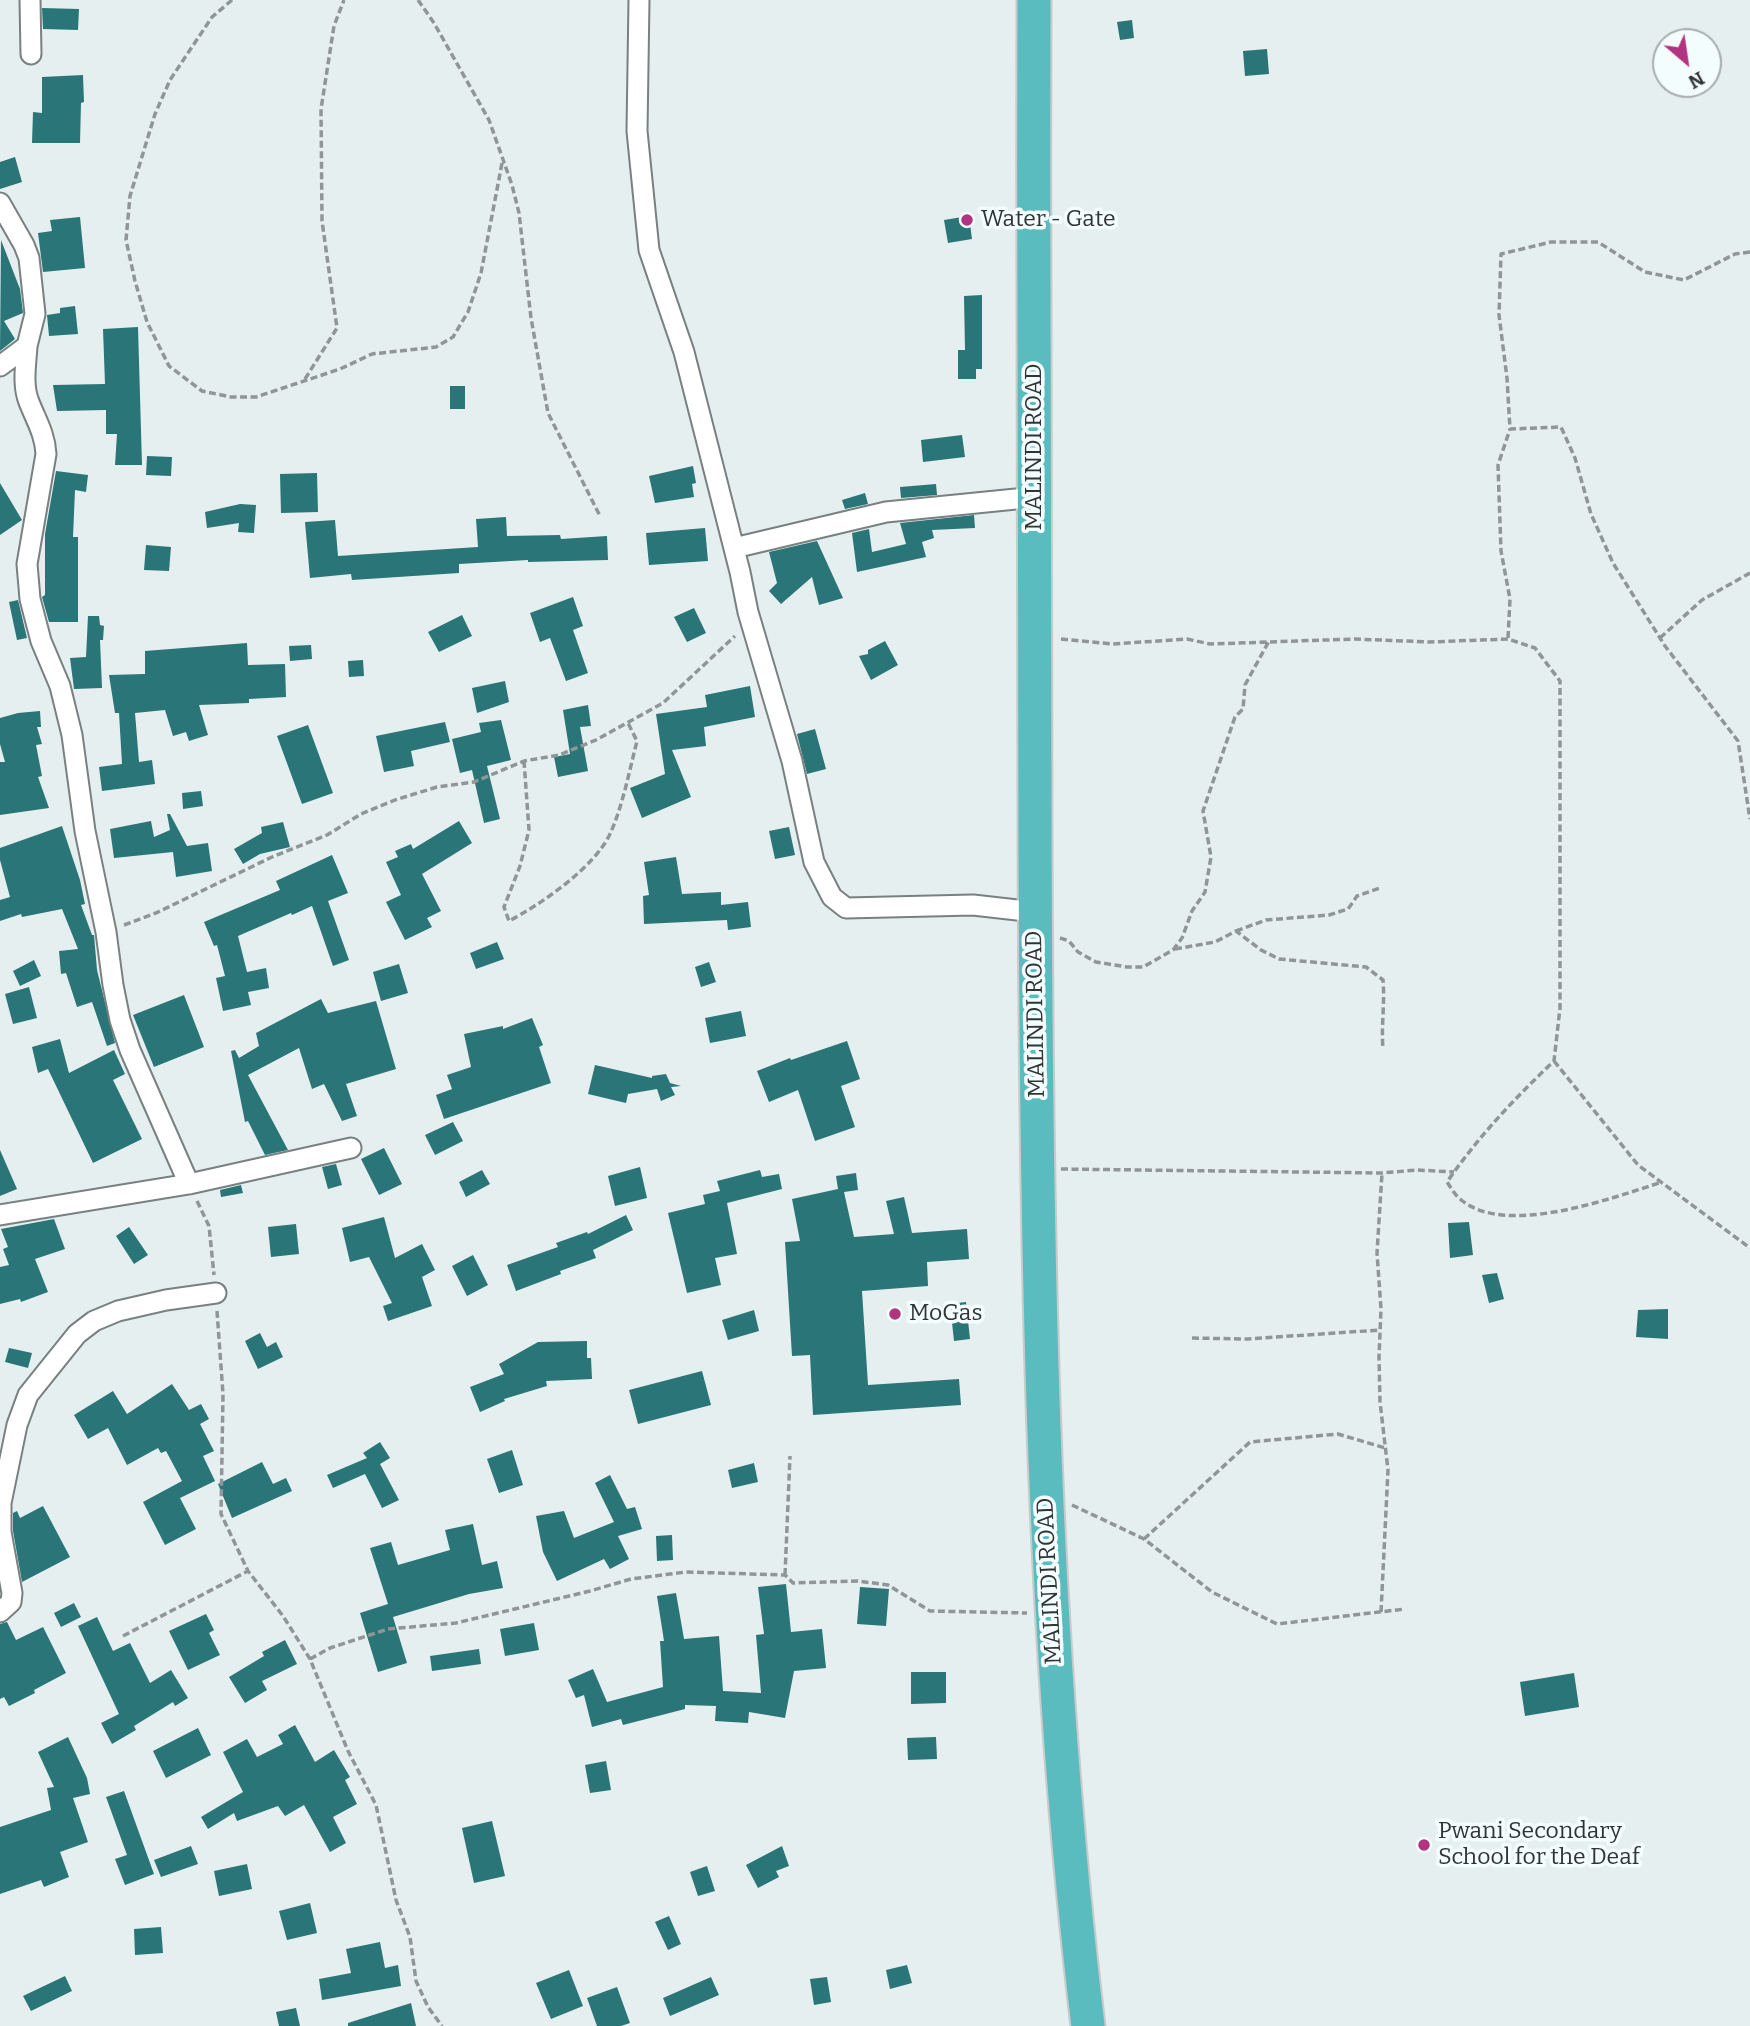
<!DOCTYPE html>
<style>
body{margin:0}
#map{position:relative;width:1750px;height:2026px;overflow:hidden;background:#e6efef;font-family:Bitter,serif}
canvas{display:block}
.north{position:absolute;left:1652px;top:28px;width:70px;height:70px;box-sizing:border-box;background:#f4fdfd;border:2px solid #a6adad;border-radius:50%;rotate:151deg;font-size:19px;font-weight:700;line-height:28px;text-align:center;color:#313434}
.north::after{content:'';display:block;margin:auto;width:24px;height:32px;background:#b23380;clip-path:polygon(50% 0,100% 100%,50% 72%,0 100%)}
</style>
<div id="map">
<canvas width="1750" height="2026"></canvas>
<div class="north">N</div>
</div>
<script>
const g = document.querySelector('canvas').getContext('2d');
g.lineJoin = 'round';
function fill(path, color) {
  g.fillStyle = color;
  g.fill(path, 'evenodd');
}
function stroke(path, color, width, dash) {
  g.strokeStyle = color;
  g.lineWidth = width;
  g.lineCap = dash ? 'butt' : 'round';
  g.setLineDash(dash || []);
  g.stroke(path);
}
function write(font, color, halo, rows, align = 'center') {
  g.font = font + ' Bitter,serif';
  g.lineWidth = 7;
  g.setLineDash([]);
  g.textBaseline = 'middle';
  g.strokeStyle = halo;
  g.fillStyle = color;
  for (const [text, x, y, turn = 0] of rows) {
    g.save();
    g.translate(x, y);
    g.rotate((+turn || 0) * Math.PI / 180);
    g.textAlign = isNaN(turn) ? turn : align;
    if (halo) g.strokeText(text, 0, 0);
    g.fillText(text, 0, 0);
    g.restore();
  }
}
fill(new Path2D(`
 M 42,8 L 79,9 L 78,30 L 43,29 Z
 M 1132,20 L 1134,38 L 1120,40 L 1117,22 Z
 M 1267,49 L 1269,74 L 1245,76 L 1243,51 Z
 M 83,75 L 84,102 L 81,103 L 80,143 L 32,143 L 33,112 L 42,113 L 42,77 Z
 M 15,157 L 22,182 L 0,189 L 0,162 Z
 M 969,216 L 972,239 L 948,243 L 944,220 Z
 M 80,217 L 85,268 L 43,272 L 38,233 L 52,231 L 50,220 Z
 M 1,240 L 20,289 L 23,313 L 4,321 L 15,339 L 0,351 Z
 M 982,295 L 982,369 L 976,369 L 976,379 L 958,379 L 958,350 L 965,350 L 964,296 Z
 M 75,306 L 78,334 L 49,336 L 47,315 L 60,313 L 60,308 Z
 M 138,327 L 142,465 L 115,465 L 117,434 L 106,434 L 106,410 L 57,411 L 53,385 L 105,384 L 103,329 Z
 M 450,386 L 465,386 L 465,409 L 450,409 Z
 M 962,435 L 965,457 L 923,462 L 921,440 Z
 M 147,456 L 172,457 L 171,476 L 146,475 Z
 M 693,466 L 696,483 L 692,484 L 694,497 L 655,503 L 649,476 Z
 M 56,471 L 88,475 L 86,492 L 75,490 L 73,537 L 78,537 L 78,622 L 49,622 L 42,597 L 45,595 L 45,534 Z
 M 317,473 L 318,512 L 281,513 L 280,474 Z
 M 0,483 L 22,520 L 0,535 Z
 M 936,484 L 937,495 L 901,498 L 900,487 Z
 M 865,493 L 868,504 L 845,509 L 842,500 Z
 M 240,504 L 256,505 L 254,533 L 238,532 L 239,523 L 207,528 L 205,512 Z
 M 974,515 L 975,528 L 932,530 L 934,538 L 922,542 L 926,557 L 857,572 L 852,533 L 869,529 L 872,552 L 906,544 L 900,523 Z
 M 506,517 L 507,536 L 560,535 L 561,539 L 607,536 L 608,560 L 528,562 L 528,560 L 459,564 L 459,573 L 352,580 L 351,574 L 310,578 L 305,522 L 335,520 L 338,556 L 478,547 L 476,519 Z
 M 705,528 L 708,561 L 649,565 L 646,533 Z
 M 817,541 L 843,598 L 819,605 L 812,577 L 781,604 L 769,591 L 777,583 L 769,552 Z
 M 146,545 L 171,547 L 169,571 L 144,570 Z
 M 573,597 L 583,626 L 573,630 L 588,673 L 566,681 L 550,638 L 540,642 L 530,613 Z
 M 18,600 L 27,638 L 17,640 L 9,602 Z
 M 694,608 L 706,633 L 687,642 L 674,617 Z
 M 462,615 L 472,636 L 439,652 L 428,632 Z
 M 88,616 L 99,616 L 100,625 L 104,626 L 103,640 L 100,640 L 102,688 L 74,689 L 70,658 L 86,657 Z
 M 885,641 L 898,665 L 871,680 L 859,656 L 868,654 L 868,650 Z
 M 247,643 L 248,665 L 285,664 L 286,697 L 249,699 L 249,703 L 199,705 L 208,735 L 189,741 L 186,732 L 173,736 L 165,710 L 135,713 L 139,762 L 152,760 L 155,784 L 102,791 L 99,767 L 122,764 L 119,713 L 115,713 L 109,675 L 145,674 L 145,651 Z
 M 311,645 L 312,659 L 290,661 L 289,646 Z
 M 363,660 L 364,676 L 349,677 L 348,661 Z
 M 505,681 L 509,702 L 477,713 L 472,688 Z
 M 750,686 L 755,717 L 704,727 L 706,746 L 672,750 L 691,797 L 642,818 L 630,788 L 665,774 L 656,714 L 707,707 L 705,695 Z
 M 588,705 L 591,726 L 580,727 L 588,771 L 558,777 L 554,757 L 570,754 L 563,710 Z
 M 40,711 L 41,727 L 37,727 L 42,744 L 36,745 L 42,776 L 38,777 L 49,808 L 0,815 L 0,762 L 5,762 L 0,744 L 0,718 L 18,713 Z
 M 501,720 L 511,760 L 487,766 L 500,819 L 484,823 L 472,770 L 460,773 L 452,739 L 481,732 L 479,723 Z
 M 445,722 L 450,742 L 411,751 L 414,766 L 384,772 L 376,736 Z
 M 308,725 L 333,793 L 302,804 L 277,736 Z
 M 815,729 L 826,769 L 807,774 L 797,734 Z
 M 201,791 L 203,806 L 183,809 L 182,793 Z
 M 167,814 L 170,814 L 187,846 L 208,843 L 212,871 L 176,877 L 173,852 L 114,858 L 110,829 L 151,821 L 154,837 L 170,830 Z
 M 459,821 L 472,843 L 422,874 L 441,911 L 427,918 L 432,927 L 405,940 L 386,902 L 401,895 L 386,862 L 398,857 L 395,851 L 411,844 L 413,849 Z
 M 283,822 L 290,847 L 260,854 L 243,864 L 234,849 L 262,833 L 261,827 Z
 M 62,826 L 80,880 L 85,904 L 81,905 L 92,935 L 94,935 L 97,970 L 115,1043 L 107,1046 L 92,1002 L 77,1007 L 66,973 L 61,974 L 59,951 L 78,949 L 62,909 L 22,917 L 21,914 L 0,921 L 0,900 L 10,897 L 0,860 L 0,848 Z
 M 789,827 L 795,855 L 775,859 L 769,831 Z
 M 332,855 L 348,893 L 328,901 L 349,960 L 333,966 L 312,906 L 292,915 L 291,913 L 238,936 L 247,972 L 266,968 L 269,988 L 248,992 L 251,1005 L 223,1011 L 216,978 L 225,976 L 217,945 L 214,946 L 204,922 L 280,890 L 276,881 Z
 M 676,857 L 682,894 L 721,892 L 721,905 L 748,902 L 751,927 L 728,930 L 727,920 L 644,924 L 643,896 L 649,895 L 644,862 Z
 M 497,942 L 504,959 L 476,969 L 470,953 Z
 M 34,960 L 41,976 L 20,986 L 13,971 Z
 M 709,962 L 716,982 L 701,987 L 695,967 Z
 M 399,964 L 408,993 L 381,1001 L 373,972 Z
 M 29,987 L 37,1018 L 13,1024 L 5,994 Z
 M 184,995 L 204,1047 L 154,1067 L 133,1015 Z
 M 321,999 L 328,1013 L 376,1001 L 396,1069 L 346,1084 L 357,1116 L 342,1121 L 324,1084 L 312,1089 L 299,1048 L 248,1075 L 288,1150 L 265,1155 L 248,1121 L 245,1122 L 231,1051 L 235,1050 L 239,1058 L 259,1046 L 256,1033 Z
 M 741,1011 L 746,1036 L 710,1043 L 705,1018 Z
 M 532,1018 L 543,1045 L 539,1047 L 551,1083 L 444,1119 L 436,1095 L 452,1089 L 447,1075 L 471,1067 L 464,1034 L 503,1026 L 503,1029 Z
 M 60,1039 L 69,1073 L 114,1050 L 125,1074 L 113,1080 L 142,1139 L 93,1163 L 48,1069 L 38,1073 L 32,1047 Z
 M 847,1041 L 860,1079 L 841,1086 L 855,1127 L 815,1141 L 798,1090 L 769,1102 L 757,1071 L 790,1058 L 791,1060 Z
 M 595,1065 L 652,1078 L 652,1076 L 666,1074 L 670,1083 L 681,1086 L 671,1087 L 675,1095 L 661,1101 L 657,1089 L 628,1094 L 626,1103 L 588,1094 Z
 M 453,1122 L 463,1141 L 435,1155 L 425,1135 Z
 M 384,1148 L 402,1184 L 379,1195 L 361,1159 Z
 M 0,1150 L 17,1189 L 0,1196 Z
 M 336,1164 L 342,1185 L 328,1189 L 322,1167 Z
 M 640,1167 L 647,1198 L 615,1206 L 608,1176 Z
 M 482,1170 L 490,1184 L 466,1197 L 459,1182 Z
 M 760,1170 L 762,1177 L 779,1174 L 782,1189 L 727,1203 L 737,1254 L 715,1258 L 721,1285 L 687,1293 L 668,1213 L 705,1204 L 703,1195 L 720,1191 L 717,1181 Z
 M 856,1173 L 858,1190 L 844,1192 L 854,1237 L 894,1234 L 886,1201 L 904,1197 L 912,1233 L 967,1229 L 969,1259 L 927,1262 L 928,1286 L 862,1291 L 868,1385 L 959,1379 L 961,1405 L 813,1415 L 810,1355 L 792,1356 L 785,1242 L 800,1241 L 792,1199 L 838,1189 L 836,1176 Z
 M 241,1185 L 243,1193 L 221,1197 L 220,1190 Z
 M 626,1215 L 633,1230 L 593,1250 L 596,1258 L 560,1271 L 561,1274 L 516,1291 L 507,1265 L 558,1247 L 556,1243 L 587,1232 L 588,1234 Z
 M 384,1217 L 395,1258 L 422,1244 L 435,1270 L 422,1277 L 432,1306 L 388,1321 L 383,1306 L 392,1303 L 369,1257 L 350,1262 L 342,1228 Z
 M 54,1219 L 65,1249 L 35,1259 L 48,1292 L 21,1302 L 20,1299 L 0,1304 L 0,1267 L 9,1265 L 3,1249 L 8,1247 L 1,1229 Z
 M 1469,1222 L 1473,1255 L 1450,1258 L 1448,1223 Z
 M 296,1224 L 299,1254 L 271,1257 L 268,1227 Z
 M 129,1227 L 148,1255 L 134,1264 L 116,1236 Z
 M 473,1255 L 488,1285 L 467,1296 L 452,1266 Z
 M 1497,1273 L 1504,1299 L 1489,1303 L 1482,1275 Z
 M 966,1302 L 970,1339 L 954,1341 L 950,1304 Z
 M 1668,1309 L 1668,1339 L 1636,1337 L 1638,1310 Z
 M 754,1310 L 759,1331 L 728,1340 L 722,1320 Z
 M 260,1333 L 267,1347 L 276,1342 L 283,1357 L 258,1369 L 245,1341 Z
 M 587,1341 L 587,1358 L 591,1358 L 592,1379 L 546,1381 L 547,1386 L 504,1399 L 505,1401 L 480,1412 L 470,1387 L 504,1374 L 499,1364 L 538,1342 Z
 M 9,1348 L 32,1353 L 28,1368 L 5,1362 Z
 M 702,1371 L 711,1405 L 638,1424 L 629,1390 Z
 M 172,1384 L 189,1410 L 201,1404 L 209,1419 L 200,1424 L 214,1451 L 203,1456 L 215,1481 L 180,1498 L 196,1529 L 165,1545 L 143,1502 L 182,1481 L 166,1451 L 161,1453 L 158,1448 L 127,1465 L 108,1428 L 88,1439 L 74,1415 L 113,1391 L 127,1414 Z
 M 380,1442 L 390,1458 L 380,1464 L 399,1500 L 382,1508 L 365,1474 L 333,1488 L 327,1475 L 367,1458 L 363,1453 Z
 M 512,1450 L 523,1485 L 499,1493 L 487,1459 Z
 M 262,1462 L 273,1484 L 286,1478 L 292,1491 L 232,1518 L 218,1484 Z
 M 754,1463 L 758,1482 L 732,1488 L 728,1470 Z
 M 610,1475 L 627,1509 L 635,1507 L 642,1529 L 618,1536 L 629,1559 L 610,1569 L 604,1559 L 557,1581 L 543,1552 L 536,1516 L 564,1511 L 574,1538 L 614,1522 L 595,1483 Z
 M 43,1506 L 70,1557 L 22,1582 L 13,1531 L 13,1513 L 17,1511 L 20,1518 Z
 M 473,1524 L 482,1565 L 497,1561 L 503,1588 L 469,1594 L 393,1617 L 407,1663 L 378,1672 L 360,1613 L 388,1604 L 370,1548 L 391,1542 L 398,1565 L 450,1550 L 445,1530 Z
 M 672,1535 L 673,1560 L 657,1561 L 656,1536 Z
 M 786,1584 L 791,1632 L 822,1629 L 826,1668 L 794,1671 L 785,1718 L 749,1712 L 748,1723 L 715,1721 L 716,1706 L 685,1705 L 685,1709 L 623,1725 L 621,1719 L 592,1727 L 584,1695 L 576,1698 L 568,1680 L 593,1669 L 607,1702 L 663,1687 L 660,1641 L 664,1641 L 657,1596 L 676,1593 L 684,1639 L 719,1636 L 723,1691 L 761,1693 L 756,1635 L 764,1634 L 758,1587 Z
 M 860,1587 L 889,1589 L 886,1626 L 857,1624 Z
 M 74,1603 L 81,1617 L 61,1627 L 54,1613 Z
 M 206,1614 L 214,1630 L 209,1633 L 220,1655 L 188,1670 L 169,1631 Z
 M 97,1617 L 113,1651 L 130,1643 L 150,1683 L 171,1670 L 188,1698 L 175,1706 L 173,1702 L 134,1726 L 136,1730 L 112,1744 L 101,1723 L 119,1714 L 78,1626 Z
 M 7,1622 L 16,1640 L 43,1627 L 66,1673 L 34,1690 L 35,1693 L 9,1706 L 4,1697 L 0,1699 L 0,1624 Z
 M 534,1623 L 539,1650 L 505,1656 L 500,1629 Z
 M 285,1640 L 297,1664 L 262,1681 L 267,1690 L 245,1703 L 229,1677 L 264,1656 L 262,1652 Z
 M 479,1649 L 481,1664 L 432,1671 L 430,1656 Z
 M 911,1672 L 946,1672 L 946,1703 L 911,1704 Z
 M 1574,1673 L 1579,1707 L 1525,1716 L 1520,1682 Z
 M 295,1725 L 315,1762 L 334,1750 L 350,1777 L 345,1780 L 357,1804 L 333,1817 L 346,1843 L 330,1852 L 304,1805 L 285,1816 L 278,1806 L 237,1821 L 234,1813 L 208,1829 L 201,1817 L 243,1792 L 223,1752 L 247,1739 L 257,1757 L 283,1744 L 278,1735 Z
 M 198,1728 L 211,1755 L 166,1778 L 153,1751 Z
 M 68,1737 L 87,1778 L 90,1794 L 73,1798 L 88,1842 L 60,1852 L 69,1877 L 44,1887 L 41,1880 L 0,1894 L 0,1827 L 51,1810 L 47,1788 L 54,1787 L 38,1752 Z
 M 936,1737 L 937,1759 L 908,1760 L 907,1738 Z
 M 606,1761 L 611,1790 L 590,1793 L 585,1765 Z
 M 124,1791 L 154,1874 L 125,1885 L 115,1859 L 127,1855 L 106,1797 Z
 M 492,1821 L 505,1876 L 474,1883 L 462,1828 Z
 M 191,1846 L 198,1864 L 161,1877 L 154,1860 Z
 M 782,1846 L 789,1866 L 776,1871 L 779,1877 L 758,1888 L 746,1865 Z
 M 247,1864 L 252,1889 L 219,1896 L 214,1871 Z
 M 707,1866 L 715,1891 L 698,1896 L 690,1872 Z
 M 310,1903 L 317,1933 L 287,1940 L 279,1911 Z
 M 669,1916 L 681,1944 L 668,1950 L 655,1922 Z
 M 161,1927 L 163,1953 L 135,1955 L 134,1929 Z
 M 380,1942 L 385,1968 L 398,1965 L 401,1986 L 322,2000 L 319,1979 L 351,1973 L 346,1949 Z
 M 907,1965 L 912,1983 L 890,1989 L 886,1970 Z
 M 569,1970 L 583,2006 L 551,2019 L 536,1983 Z
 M 65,1976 L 72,1991 L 31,2011 L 23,1996 Z
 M 711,1977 L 719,1995 L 670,2016 L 663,1998 Z
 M 827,1977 L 831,2002 L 814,2005 L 810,1979 Z
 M 617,1987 L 630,2023 L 621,2026 L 597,2026 L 587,1998 Z
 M 411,2003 L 416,2026 L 348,2026 L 348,2023 Z
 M 296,2008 L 300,2026 L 279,2026 L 276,2012 Z`), '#297577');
const minor = new Path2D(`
 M 30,0 L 31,54
 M 639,0 L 637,131 L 649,250 L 684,352 L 740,572 L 748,612 L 792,761 L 814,862 L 832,897 L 846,908 L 973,905 L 1035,912
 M 0,203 L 24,245 L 29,258 L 35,314 L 27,346 L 0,366
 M 27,346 C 26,364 22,385 29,402 C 36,420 45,434 46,454 L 27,564 L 30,599 L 41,641 L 60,686 L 72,735 L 85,831 L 106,932 L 113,985 L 120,1020 L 130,1050 L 189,1184
 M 734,548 L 886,512 L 1036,497
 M 0,1215 L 189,1184 L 351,1148
 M 0,1612 L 11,1602 L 12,1593 L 1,1532 L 1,1503 L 17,1425 L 28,1395 L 77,1334 L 94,1321 L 118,1311 L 166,1300 L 216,1293`);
const trunk = new Path2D(`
 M 1034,0 C 1033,275 1035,550 1035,825 C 1036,1226 1040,1628 1088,2026`);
stroke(minor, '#788080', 23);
stroke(trunk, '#c9caca', 37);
stroke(new Path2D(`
 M 232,0 L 212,17 L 170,80 L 155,114 L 130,196 L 126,240 L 135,281 L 147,322 L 169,366 L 202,391 L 231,397 L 256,397 L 340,369 L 372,354 L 436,347 L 453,337 L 468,312 L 481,273 L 503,158
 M 418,0 L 434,23 L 489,120 L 512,185 L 519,213 L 531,318 L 548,413 L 600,516
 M 1750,252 L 1735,254 L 1684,280 L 1645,272 L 1598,242 L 1551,242 L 1501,254 L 1499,315 L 1507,378 L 1510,429 L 1561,427 L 1575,458 L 1591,514 L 1613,563 L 1665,646 L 1738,741 L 1750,819
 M 305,379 L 337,328 L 322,221 L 321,109 L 334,26 L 344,0
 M 1508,638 L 1510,599 L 1501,551 L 1498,465 L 1510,429
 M 1660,638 L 1702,600 L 1750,573
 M 1061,639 L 1113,644 L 1187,639 L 1210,644 L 1355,639 L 1429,642 L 1508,639 L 1535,648 L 1560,681 L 1560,1008 L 1554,1061 C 1514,1099 1478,1137 1447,1182 C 1451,1188 1455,1195 1460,1199 C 1505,1238 1612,1198 1662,1182
 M 524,761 L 529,830 L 520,866 L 504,907 L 509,921 C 541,904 594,868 610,834 C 623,805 629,772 637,741 L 628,723
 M 124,925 L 156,913 L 272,857 L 327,835 L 361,814 L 395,800 L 437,787 L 474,782 L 524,761 L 559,755 L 596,740 L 663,703 L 735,636
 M 1236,931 L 1266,920 L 1329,915 L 1348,909 L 1357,896 L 1380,888
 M 1060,938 L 1069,941 L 1078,952 L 1096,962 L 1127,967 L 1143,967 L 1173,950 L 1182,938 L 1192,911 L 1205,892 L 1211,857 L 1203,811 L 1235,717 L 1243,709 L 1245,685 L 1269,641
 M 1175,949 L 1215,942 L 1236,931 L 1261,950 L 1279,959 L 1366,967 L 1383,980 C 1385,1004 1381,1026 1383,1049
 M 1554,1061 L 1638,1165 L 1750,1248
 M 1061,1169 L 1382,1173 L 1417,1170 L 1454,1172
 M 197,1201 L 209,1226 L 214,1275
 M 217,1311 L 223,1394 L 221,1514 L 248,1571 L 283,1616 L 310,1659 L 348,1751 L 376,1805 L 396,1900 L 410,1937 L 416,1981 L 428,2007 L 442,2026
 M 1192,1338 L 1247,1339 L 1380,1330
 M 1072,1505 L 1144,1539 L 1212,1592 L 1277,1624 L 1405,1609
 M 1144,1539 L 1250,1442 L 1338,1434 L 1385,1448
 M 785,1575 L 790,1456
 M 1381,1612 L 1388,1470 L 1380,1402 L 1379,1357 L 1381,1309 L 1377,1253 L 1382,1173
 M 123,1636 L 248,1571
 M 310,1659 L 330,1648 L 388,1629 L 456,1623 L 590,1591 L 631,1579 L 686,1572 L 785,1575 L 793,1583 L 858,1581 L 888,1585 L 930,1611 L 1027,1613`), '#909696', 3.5, [7, 3.5]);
stroke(minor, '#fff', 19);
stroke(trunk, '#5abcbe', 33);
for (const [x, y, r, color] of [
 [967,220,7,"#b23380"],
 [895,1314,7,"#b23380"],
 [1424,1845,7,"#b23380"]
]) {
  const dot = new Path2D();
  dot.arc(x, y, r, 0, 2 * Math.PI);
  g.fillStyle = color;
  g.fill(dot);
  stroke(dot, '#f4fdfd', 2.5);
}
write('23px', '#313434', '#f4fdfd', [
 ["Water - Gate",981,220],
 ["MoGas",909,1314],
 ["Pwani Secondary",1438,1832],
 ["School for the Deaf",1438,1858]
], 'left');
write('23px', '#313434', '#f4fdfd', [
 ["MALINDI ROAD",1035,447,-90],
 ["MALINDI ROAD",1036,1014,-91],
 ["MALINDI ROAD",1050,1581,-93]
]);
</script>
